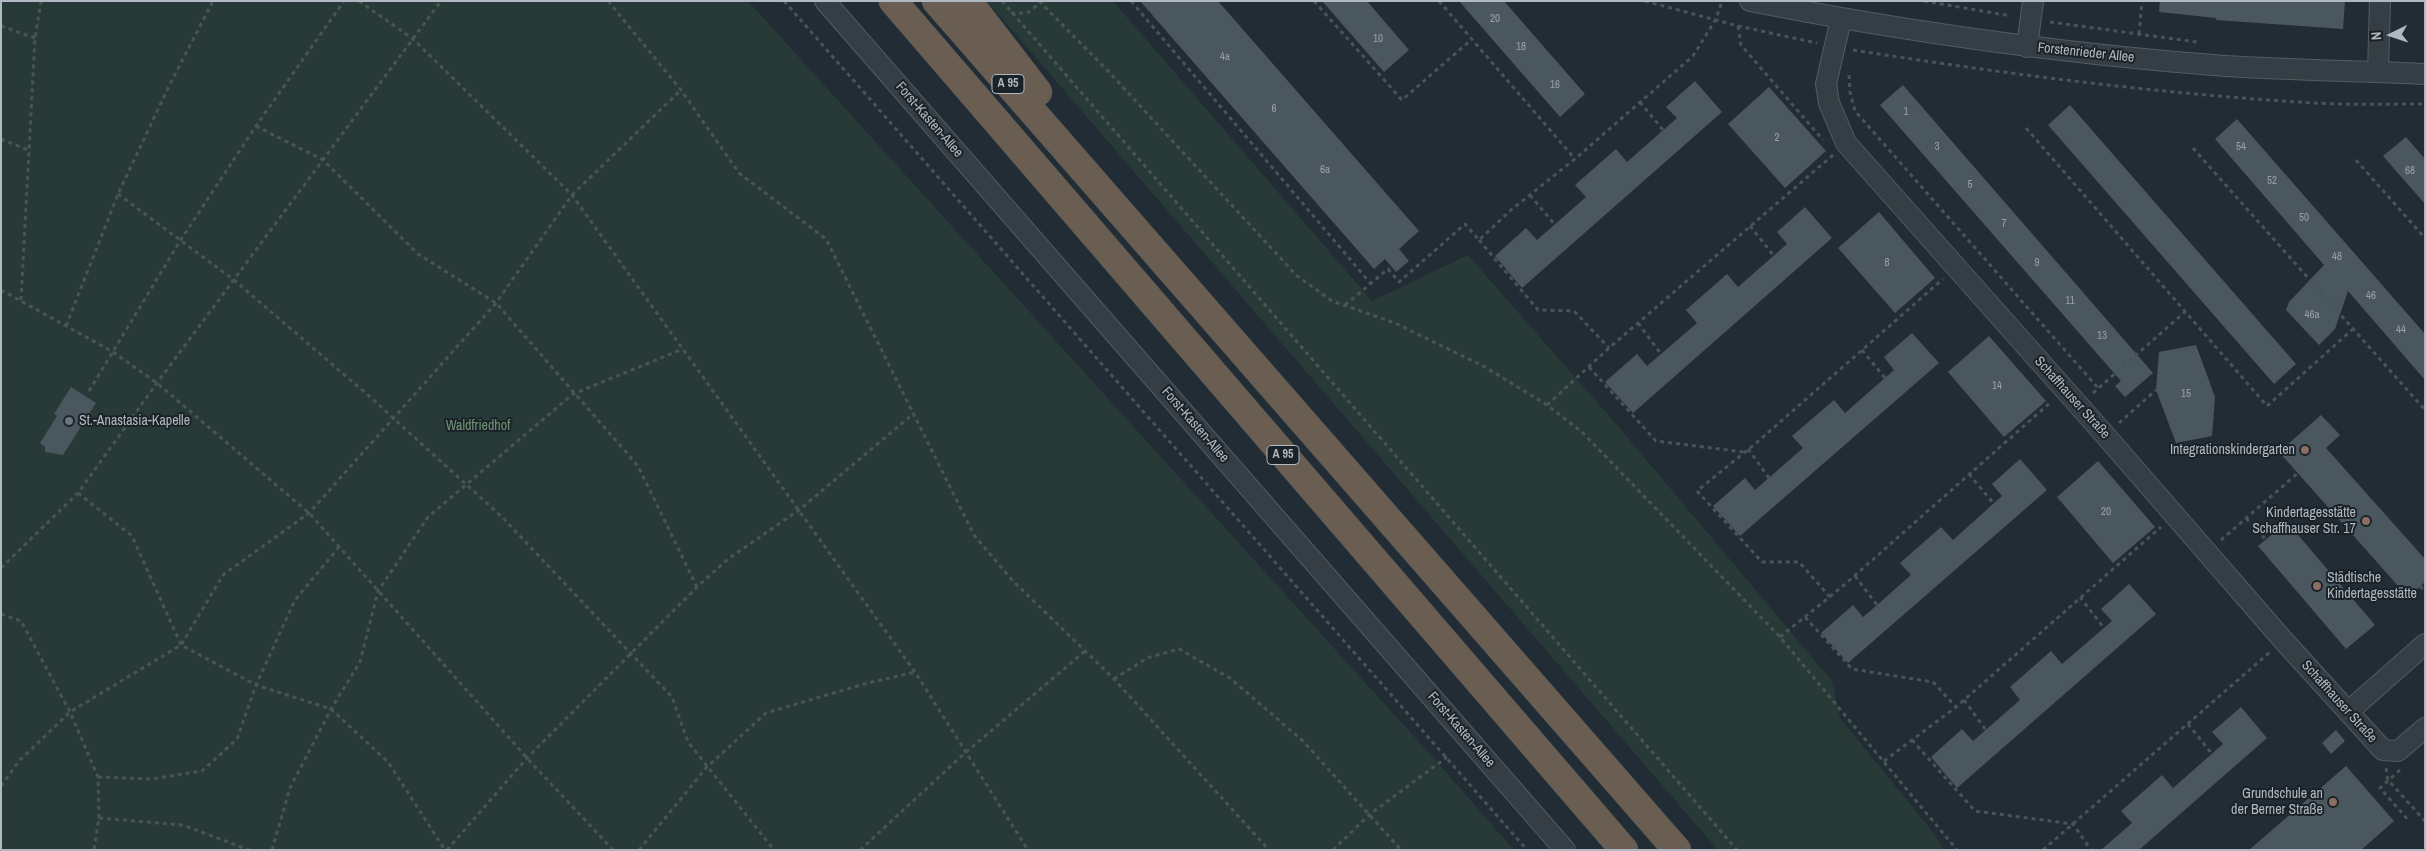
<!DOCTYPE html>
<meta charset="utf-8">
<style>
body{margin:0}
#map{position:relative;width:2426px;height:851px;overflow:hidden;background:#222c34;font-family:"Archivo Narrow",sans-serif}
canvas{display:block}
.frame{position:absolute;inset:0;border:2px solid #b0b9c1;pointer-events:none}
.north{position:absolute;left:2366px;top:10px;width:50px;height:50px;-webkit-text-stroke:4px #1b2329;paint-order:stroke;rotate:266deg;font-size:14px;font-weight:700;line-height:20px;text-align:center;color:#b0b9c1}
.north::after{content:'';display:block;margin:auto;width:18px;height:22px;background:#b0b9c1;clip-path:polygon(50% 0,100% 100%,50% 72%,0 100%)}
</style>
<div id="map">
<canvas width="2426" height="851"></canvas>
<div class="frame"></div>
<div class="north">N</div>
</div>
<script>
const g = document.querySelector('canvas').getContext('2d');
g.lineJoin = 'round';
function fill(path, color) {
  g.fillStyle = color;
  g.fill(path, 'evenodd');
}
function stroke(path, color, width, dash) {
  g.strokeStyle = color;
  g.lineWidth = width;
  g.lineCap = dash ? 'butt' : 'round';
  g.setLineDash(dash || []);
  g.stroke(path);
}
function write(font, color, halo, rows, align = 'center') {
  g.font = font + ' "Archivo Narrow",sans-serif';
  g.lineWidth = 4;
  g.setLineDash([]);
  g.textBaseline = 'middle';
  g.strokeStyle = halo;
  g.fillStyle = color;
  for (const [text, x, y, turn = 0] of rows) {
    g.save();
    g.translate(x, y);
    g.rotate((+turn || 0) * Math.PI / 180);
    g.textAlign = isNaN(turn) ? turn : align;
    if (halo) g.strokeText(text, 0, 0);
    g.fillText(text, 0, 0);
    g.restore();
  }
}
fill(new Path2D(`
 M 1,1 L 748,1 L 1429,753 L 1514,850 L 1,850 Z
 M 987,1 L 1113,1 L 1372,301 L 1468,255 L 1617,425 L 1832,681 L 1840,718 L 1932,831 L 1944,850 L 1718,850 Z`), '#283a37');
fill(new Path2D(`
 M 1140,1 L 1218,1 L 1419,231 L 1399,249 L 1409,261 L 1396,272 L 1385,259 L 1374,269 Z
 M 1322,1 L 1367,1 L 1409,50 L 1384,72 Z
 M 1459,1 L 1504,1 L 1585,94 L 1560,117 Z
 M 2160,1 L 2345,1 L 2343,29 L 2216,20 L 2216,18 L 2159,12 Z
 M 1695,81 L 1722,112 L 1522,288 L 1495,256 L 1526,228 L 1537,240 L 1586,197 L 1575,185 L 1616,149 L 1627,162 L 1677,118 L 1666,107 Z
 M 1903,85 L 2153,373 L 2125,397 L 2115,386 L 2121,381 L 1880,105 Z
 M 1769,87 L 1826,151 L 1785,188 L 1728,124 Z
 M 2070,105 L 2296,364 L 2274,384 L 2048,125 Z
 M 2237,119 L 2425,334 L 2425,380 L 2348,291 L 2335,329 L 2319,345 L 2286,310 L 2289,302 L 2324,265 L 2215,139 Z
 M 2406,137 L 2425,159 L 2425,204 L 2383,156 Z
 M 1805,207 L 1832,238 L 1633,413 L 1605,382 L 1637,354 L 1647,366 L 1697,323 L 1686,310 L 1727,274 L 1738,287 L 1787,244 L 1777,232 Z
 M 1879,212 L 1935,278 L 1895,313 L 1838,248 Z
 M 1912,333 L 1939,363 L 1740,536 L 1713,506 L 1745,478 L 1755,490 L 1803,448 L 1792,436 L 1834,400 L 1845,413 L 1894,370 L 1884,357 Z
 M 1989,336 L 2046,401 L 2004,437 L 1948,372 Z
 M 2196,345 L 2215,397 L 2212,436 L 2176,443 L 2156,390 L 2159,352 Z
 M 71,387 L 96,403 L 63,455 L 45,452 L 45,447 L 40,443 L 57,416 L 54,414 Z
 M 2321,415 L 2340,435 L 2326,448 L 2425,559 L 2425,582 L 2408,597 L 2279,452 Z
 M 2020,459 L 2047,490 L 1848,663 L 1821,633 L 1853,605 L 1863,617 L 1877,605 L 1911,575 L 1900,563 L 1941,527 L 1953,540 L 2002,496 L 1992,484 Z
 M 2098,461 L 2155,527 L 2113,563 L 2057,497 Z
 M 2287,522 L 2375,625 L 2346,649 L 2258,546 Z
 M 2129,584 L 2156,614 L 1957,788 L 1931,757 L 1962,729 L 1973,741 L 2020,700 L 2010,687 L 2051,651 L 2062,664 L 2076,652 L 2112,621 L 2101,609 Z
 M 2241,707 L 2267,738 L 2139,850 L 2101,850 L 2132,823 L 2121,811 L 2162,775 L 2173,788 L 2223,744 L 2212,732 Z
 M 2336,730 L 2345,741 L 2331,754 L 2322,743 Z
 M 2346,766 L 2394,821 L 2361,850 L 2249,850 Z`), '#4b575f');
const minor = new Path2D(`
 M 825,1 L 1565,850
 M 1750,1 C 1907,32 2065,54 2225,66 C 2291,70 2358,71 2425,74
 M 1841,19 L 1826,84 L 1829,103 L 1846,143 L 2105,435 L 2283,640 L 2383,750 L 2398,751 L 2425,728
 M 2027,47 L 2033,1
 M 2378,72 L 2380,1
 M 2348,712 L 2425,644`);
const motorway = new Path2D(`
 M 893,1 L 1624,850
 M 936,1 L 1677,850
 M 968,1 L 1038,92`);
stroke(minor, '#535c62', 22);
stroke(motorway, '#40494f', 29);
stroke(new Path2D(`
 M 359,1 L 413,39 L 572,195 L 915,672 L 1028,850
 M 608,1 L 681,90 L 739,173 L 826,239 L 974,535 L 1012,580 L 1114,679 L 1269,850
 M 784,1 L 1527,850
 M 1002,1 L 1737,850
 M 1039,1 L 1108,71 L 1296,275 L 1332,301 L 1395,323 L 1485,367 L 1547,405 L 1582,432 L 1780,637 L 1957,850
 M 1131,1 L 1371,284
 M 1314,1 L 1402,100 L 1472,39
 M 1439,1 L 1575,159
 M 1645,1 L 1738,26 L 1817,43
 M 1924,1 L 2011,16
 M 1011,13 L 1027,13 L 1043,1
 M 2050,22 L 2197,42
 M 1,26 L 35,38
 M 1738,26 L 1741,45 L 1823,140
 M 2139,34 L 2142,1
 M 1853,50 C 2006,74 2160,94 2315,103 C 2351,105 2388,104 2425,104
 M 1849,75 L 1850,92 L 1855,111 L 2098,388
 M 1640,102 L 1663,130
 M 256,126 L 323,160 L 418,254 L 496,303 L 638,466 L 697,587
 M 2026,128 L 2267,406 L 2353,329
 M 1,139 L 28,150
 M 2193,148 L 2425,410
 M 2356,160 L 2425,238
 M 118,194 L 234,280 L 369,396 L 502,517 L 672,697 L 688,742 L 774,850
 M 1530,195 L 1555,225
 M 1750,226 L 1774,256
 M 1479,240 L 1538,310 L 1574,311 L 1609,348
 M 1,290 L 113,352 L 157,383 L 309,513 L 527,758 L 613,850
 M 21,300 L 35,38 L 41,1
 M 1345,305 L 1388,269 L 1399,282 L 1465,224 L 1479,240 L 1511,210 L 1575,159 L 1693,56 L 1716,19 L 1722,1
 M 1638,323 L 1661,354
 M 66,326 L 118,194 L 170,84 L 213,1
 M 1862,350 L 1885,378
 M 1589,367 L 1656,441 L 1743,452
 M 89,391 L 180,241 L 256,126 L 344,1
 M 2093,393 L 2186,311
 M 1547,405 L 1609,348 L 1833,155
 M 2119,423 L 2156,390
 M 1748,449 L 1769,478
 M 1969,474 L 1994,504
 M 78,493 L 132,536 L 181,645 L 256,685 L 331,709 L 388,762 L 445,850
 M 2246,518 L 2266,540
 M 2221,540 L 2298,473
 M 1,568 L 78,493 L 157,383 L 441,1
 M 1855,576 L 1877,605
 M 2420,586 L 2425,592
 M 1830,597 L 1799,562 L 1762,562 L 1697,491 L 1755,444 L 1943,279
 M 2080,597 L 2104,628
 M 1,614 L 21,621 L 70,712 L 98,777 L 99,818 L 94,850
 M 1805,617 L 1852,669 L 1933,682 L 1956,707
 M 1780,637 L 1843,586 L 2051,402
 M 1114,679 L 1147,658 L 1179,649 L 1230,678 L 1303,741 L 1401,850
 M 1964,700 L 1986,730
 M 2188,724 L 2212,754
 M 1912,740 L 1975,811 L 2073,824 L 2091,850
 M 1884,761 L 1956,707 L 2161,527
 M 2386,768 L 2388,780 L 2425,821
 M 2400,770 L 2380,788 L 2409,821
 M 98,777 L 151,779 L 202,771 L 237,739 L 256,685 L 295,600 L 339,547
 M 1,786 L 19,761 L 70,712 L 181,645 L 223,575 L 309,513 L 496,303 L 572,195 L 681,90
 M 99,818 L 183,825 L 249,850
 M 272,850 L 290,788 L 331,709 L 360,662 L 378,591 L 428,517 L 573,394 L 683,349
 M 447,850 L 527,758 L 697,587 L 728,559 L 799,510 L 913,414
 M 639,850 L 706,768 L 766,713 L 864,684 L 915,672
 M 860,850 L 965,753 L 1084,652
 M 1333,850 L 1369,815 L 1447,757
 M 2043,850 L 2270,652`), '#465655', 3, [4, 4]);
stroke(minor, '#353e45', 20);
stroke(motorway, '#6a5e53', 28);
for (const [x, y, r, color] of [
 [69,421,5,"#6b7280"],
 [2305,450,5,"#8d6e63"],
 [2366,521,5,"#8d6e63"],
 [2317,586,5,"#8d6e63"],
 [2333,802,5,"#8d6e63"]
]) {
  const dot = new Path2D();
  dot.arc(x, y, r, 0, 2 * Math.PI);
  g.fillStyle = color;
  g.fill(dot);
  stroke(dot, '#1b2329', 2);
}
write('11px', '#97a0a8', null, [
 ["20",1495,19],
 ["10",1378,39],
 ["18",1521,47],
 ["4a",1225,57],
 ["16",1555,85],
 ["6",1274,109],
 ["1",1906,112],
 ["2",1777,138],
 ["3",1937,147],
 ["54",2241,147],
 ["6a",1325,170],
 ["68",2410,171],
 ["52",2272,181],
 ["5",1970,185],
 ["50",2304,218],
 ["7",2004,224],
 ["48",2337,257],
 ["8",1887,263],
 ["9",2037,263],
 ["46",2371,296],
 ["11",2070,301],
 ["46a",2312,315],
 ["44",2401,330],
 ["13",2102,336],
 ["14",1997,386],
 ["15",2186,394],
 ["20",2106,512]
]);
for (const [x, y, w] of [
 [1008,84,32],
 [1283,455,32]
]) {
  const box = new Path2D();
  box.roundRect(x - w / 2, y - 9.5, w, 19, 4);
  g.fillStyle = '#1b2329';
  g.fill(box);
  stroke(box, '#b0b9c1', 1);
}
write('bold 12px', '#b0b9c1', null, [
 ["A 95",1008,84],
 ["A 95",1283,455]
]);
write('14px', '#b0b9c1', '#1b2329', [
 ["Forstenrieder Allee",2086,53,6],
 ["Forst-Kasten-Allee",929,120,49],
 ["Schaffhauser Straße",2072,398,48],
 ["Forst-Kasten-Allee",1195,425,49],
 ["Schaffhauser Straße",2339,702,48],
 ["Forst-Kasten-Allee",1461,730,49]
]);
write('14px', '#b0b9c1', '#1b2329', [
 ["St.-Anastasia-Kapelle",79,421,"left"],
 ["Integrationskindergarten",2295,450],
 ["Kindertagesstätte",2356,513],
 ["Schaffhauser Str. 17",2356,529],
 ["Städtische",2327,578,"left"],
 ["Kindertagesstätte",2327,594,"left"],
 ["Grundschule an",2323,794],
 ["der Berner Straße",2323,810]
], 'right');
write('14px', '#729475', '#1b2329', [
 ["Waldfriedhof",478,426]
]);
</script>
